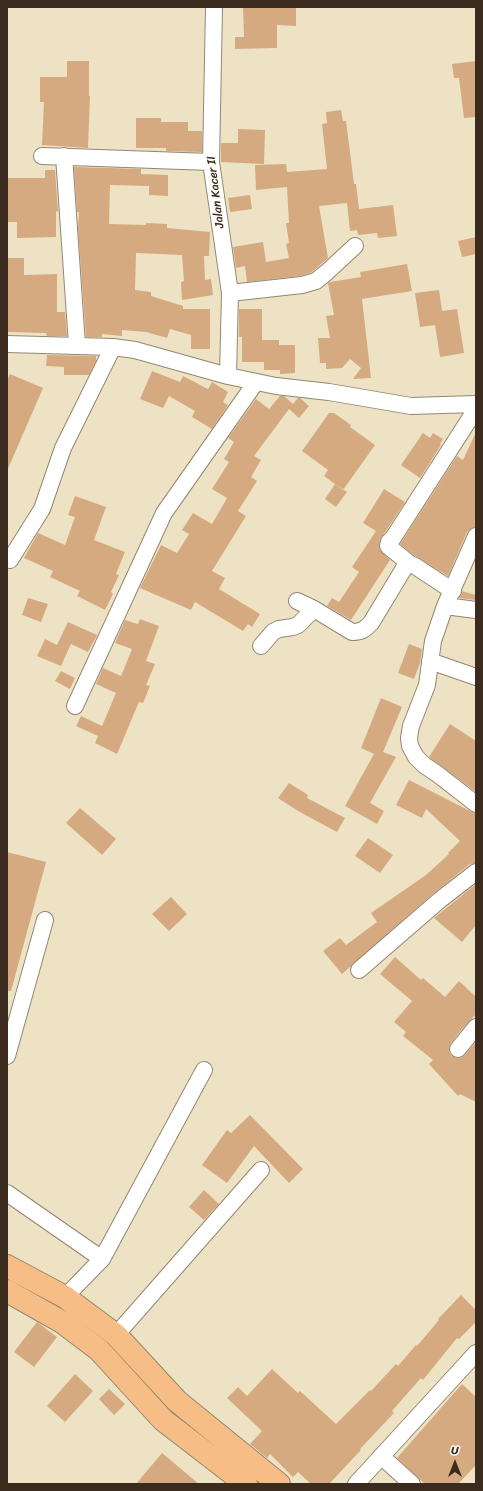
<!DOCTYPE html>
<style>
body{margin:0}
#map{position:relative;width:483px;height:1491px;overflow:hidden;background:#ede3c4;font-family:Sriracha,sans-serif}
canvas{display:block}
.frame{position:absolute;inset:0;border:8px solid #3b2a1e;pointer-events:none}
.north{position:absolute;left:435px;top:1443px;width:40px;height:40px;-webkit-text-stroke:3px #fdfcf7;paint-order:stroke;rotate:0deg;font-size:11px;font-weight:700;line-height:16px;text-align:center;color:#3b2a1e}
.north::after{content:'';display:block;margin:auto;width:14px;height:18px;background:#3b2a1e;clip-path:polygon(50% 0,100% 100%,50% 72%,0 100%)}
</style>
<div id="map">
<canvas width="483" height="1491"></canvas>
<div class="frame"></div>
<div class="north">U</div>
</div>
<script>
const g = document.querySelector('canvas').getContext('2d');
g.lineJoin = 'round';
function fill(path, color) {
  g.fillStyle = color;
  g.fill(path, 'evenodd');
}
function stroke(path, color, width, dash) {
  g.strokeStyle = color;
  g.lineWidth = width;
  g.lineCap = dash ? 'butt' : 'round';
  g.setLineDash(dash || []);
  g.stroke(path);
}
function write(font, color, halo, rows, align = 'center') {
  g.font = font + ' Sriracha,sans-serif';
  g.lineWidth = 4;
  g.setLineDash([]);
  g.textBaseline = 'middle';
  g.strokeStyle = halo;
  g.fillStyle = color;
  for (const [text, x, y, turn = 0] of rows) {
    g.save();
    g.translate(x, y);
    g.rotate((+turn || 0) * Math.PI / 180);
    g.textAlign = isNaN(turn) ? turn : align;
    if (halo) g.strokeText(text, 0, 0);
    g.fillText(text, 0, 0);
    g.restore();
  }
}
fill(new Path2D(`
 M 243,7 L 296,7 L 296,26 L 277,25 L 277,48 L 235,49 L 235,37 L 244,37 Z
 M 67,61 L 89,61 L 89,96 L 90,96 L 88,148 L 42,145 L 44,102 L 40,102 L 40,77 L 67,77 Z
 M 476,61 L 476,117 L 464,118 L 459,78 L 454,78 L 452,64 Z
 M 341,110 L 343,121 L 346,121 L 354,184 L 356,184 L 359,209 L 393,205 L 397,236 L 378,238 L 377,233 L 358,235 L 357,230 L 350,231 L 347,203 L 319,206 L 328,258 L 312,272 L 300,276 L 247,282 L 245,266 L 236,268 L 233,247 L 263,242 L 266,262 L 289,258 L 286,244 L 289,243 L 286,223 L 289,223 L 287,187 L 256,190 L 255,165 L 286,164 L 287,172 L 327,169 L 322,124 L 327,123 L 326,112 Z
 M 136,118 L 161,118 L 161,122 L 188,122 L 188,131 L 202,131 L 202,152 L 166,151 L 166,148 L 136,148 Z
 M 238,129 L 265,130 L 264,164 L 221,162 L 221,143 L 238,143 Z
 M 74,167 L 141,169 L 141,174 L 168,175 L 168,196 L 149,195 L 149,186 L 110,185 L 109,224 L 146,225 L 146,223 L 167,224 L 167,228 L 210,232 L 209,256 L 204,256 L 205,280 L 211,279 L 213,295 L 182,300 L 181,282 L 184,281 L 182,255 L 136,253 L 135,290 L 151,292 L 151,296 L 183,306 L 183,309 L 210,309 L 210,349 L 191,349 L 191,335 L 170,329 L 167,338 L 146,332 L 122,330 L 122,336 L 102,334 L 102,337 L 86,337 L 78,228 L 79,212 L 77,212 Z
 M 45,170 L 55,170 L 58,212 L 56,211 L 56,237 L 17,238 L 17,222 L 8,222 L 7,178 L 45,178 Z
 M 250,195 L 252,209 L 230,212 L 228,198 Z
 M 476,237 L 476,254 L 462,257 L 458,241 Z
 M 7,258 L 24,258 L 24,275 L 57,274 L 57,312 L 65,312 L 67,336 L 47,336 L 46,333 L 7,332 Z
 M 407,264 L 412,291 L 362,299 L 371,378 L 353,379 L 361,368 L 350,359 L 342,368 L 326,369 L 326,363 L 320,363 L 318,338 L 330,338 L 326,316 L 334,315 L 328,283 L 330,282 L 361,277 L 360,272 Z
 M 439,290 L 442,311 L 457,309 L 464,353 L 440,357 L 435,325 L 420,327 L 415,293 Z
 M 239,309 L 262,309 L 262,340 L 279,340 L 279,345 L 295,345 L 295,373 L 280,374 L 280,370 L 264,370 L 264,362 L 242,362 L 242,337 L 239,337 Z
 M 47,355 L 96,356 L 96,361 L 89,375 L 64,375 L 64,367 L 46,366 Z
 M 152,371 L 180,382 L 183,376 L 208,389 L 212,382 L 228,392 L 223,402 L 228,405 L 212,429 L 192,417 L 195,411 L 169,396 L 163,408 L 140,399 Z
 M 10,374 L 43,388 L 7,471 L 7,380 Z
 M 280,396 L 284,396 L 293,404 L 298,398 L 300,398 L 309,406 L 299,418 L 289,409 L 254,456 L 261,460 L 251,477 L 257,481 L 238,511 L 246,516 L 212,571 L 225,578 L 219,589 L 260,614 L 252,627 L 248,624 L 243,631 L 195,602 L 191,610 L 140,588 L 161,545 L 177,553 L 189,534 L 182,530 L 193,513 L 212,524 L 227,498 L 212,489 L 229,462 L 224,459 L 234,442 L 228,438 L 256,399 L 269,409 Z
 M 329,413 L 334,413 L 351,425 L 350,427 L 375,445 L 343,490 L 324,476 L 328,470 L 302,451 Z
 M 476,432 L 476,527 L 471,528 L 467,532 L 448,576 L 415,556 L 400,544 L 457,456 L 463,460 Z
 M 423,433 L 430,438 L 433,433 L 443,439 L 440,444 L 441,445 L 420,478 L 401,465 Z
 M 335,484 L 347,492 L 336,507 L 325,499 Z
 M 384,489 L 405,502 L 380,540 L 379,549 L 390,560 L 351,620 L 327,606 L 332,598 L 339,602 L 359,572 L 352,567 L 376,531 L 363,523 Z
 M 75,496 L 106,507 L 94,540 L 125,552 L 116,574 L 119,575 L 111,592 L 113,594 L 105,610 L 77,596 L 80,591 L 50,577 L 53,571 L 24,558 L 38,533 L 65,545 L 75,517 L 68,515 Z
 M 462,591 L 476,595 L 476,600 L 459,598 Z
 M 28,598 L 48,604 L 41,622 L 22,615 Z
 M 140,619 L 159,626 L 146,661 L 155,664 L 146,685 L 150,686 L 143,703 L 139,702 L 117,754 L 95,743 L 98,736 L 76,726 L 81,716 L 102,726 L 116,693 L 96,684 L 103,668 L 121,676 L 132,649 L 115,643 L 125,620 L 138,624 Z
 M 68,622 L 97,635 L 88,652 L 71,644 L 61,666 L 37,656 L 45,639 L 57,645 Z
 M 409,644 L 422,649 L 420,663 L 414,679 L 398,673 Z
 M 61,671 L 75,678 L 70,689 L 55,681 Z
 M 381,698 L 402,707 L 383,752 L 396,757 L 370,803 L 384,811 L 377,824 L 345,806 L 374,754 L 361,748 Z
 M 450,724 L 476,741 L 476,792 L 429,757 Z
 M 409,780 L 476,814 L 476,863 L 470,864 L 435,892 L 342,974 L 323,951 L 340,938 L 346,945 L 377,922 L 371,913 L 426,875 L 449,854 L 448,853 L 460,841 L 426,809 L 422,818 L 396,805 Z
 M 289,783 L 308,795 L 307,798 L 345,818 L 337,832 L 298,811 L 278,798 Z
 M 80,808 L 116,839 L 102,855 L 66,823 Z
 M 368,838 L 393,855 L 380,873 L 355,856 Z
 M 7,852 L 46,862 L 11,991 L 7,991 Z
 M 476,884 L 476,925 L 462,942 L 434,918 Z
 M 171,897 L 187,914 L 169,931 L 152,914 Z
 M 395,957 L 421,980 L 423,978 L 445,997 L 459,981 L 476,997 L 476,1014 L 461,1030 L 451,1043 L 449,1048 L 449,1052 L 452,1056 L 456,1058 L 461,1058 L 465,1055 L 476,1042 L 476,1102 L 460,1094 L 458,1096 L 429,1064 L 433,1060 L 403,1036 L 406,1032 L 394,1022 L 412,1001 L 380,974 Z
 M 250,1115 L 303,1169 L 289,1183 L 254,1146 L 227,1183 L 202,1165 L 227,1130 L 231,1133 Z
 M 204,1190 L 219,1204 L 204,1220 L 189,1207 Z
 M 461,1295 L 476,1310 L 476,1322 L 459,1339 L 457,1338 L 423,1380 L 421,1378 L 392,1411 L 394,1413 L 360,1449 L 361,1450 L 329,1484 L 311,1484 L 298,1472 L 293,1477 L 270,1454 L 267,1458 L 250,1444 L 262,1431 L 227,1398 L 238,1387 L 247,1396 L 272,1369 L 298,1393 L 300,1391 L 336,1424 L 370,1390 L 371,1391 L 396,1364 L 398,1366 L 416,1345 L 417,1346 L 439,1320 L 438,1319 Z
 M 37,1322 L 57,1337 L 34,1367 L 14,1352 Z
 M 75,1374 L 93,1391 L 65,1422 L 47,1406 Z
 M 462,1384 L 476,1397 L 476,1465 L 458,1484 L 425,1484 L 397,1458 Z
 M 109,1389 L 125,1404 L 114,1415 L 99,1399 Z
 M 162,1453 L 199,1484 L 136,1484 Z`), '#d5aa80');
const minor = new Path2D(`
 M 214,7 L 211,162 L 230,293 L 228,376
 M 42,156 L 211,162
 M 64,156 L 77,345
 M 230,293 L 302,285 L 316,281 L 327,272 L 355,246
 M 7,344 L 113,347 L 135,350 L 228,376 L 276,386 L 329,392 L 411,406 L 476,404
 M 476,536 L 445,606 L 433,641 L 427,685 L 411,726 L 409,738 L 410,746 L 416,757 L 424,765 L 436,773 L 476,804
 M 10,560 L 42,509 L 63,448 L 113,347
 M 410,564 L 388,546 L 389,542 L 393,538 L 476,409
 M 297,601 L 314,609 L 352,632 C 361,632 364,630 371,623 L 406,565 L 410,564 L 415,566 L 453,591
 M 445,606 L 476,610
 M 261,646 L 273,632 L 279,629 L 293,627 L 298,625 L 314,609
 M 430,661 L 476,677
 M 75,706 L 164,513 L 256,382
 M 359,970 L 441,899 L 476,872
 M 458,1049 L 476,1027
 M 7,1056 L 45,920
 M 7,1193 L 102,1259
 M 65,1297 L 102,1259 L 204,1070
 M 116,1335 L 261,1170
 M 381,1456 L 412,1484
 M 356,1484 L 476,1353`);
const highway = new Path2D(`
 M 7,1266 L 65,1297 L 116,1335 L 177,1401 L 279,1484
 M 7,1291 L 62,1322 L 99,1350 L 163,1420 L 246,1484`);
stroke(minor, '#948671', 18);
stroke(highway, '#948671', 24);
stroke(minor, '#fff', 16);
stroke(highway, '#f6be86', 22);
write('12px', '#3b2a1e', '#fdfcf7', [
 ["Jalan Kacer II",216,192,-97]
]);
</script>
